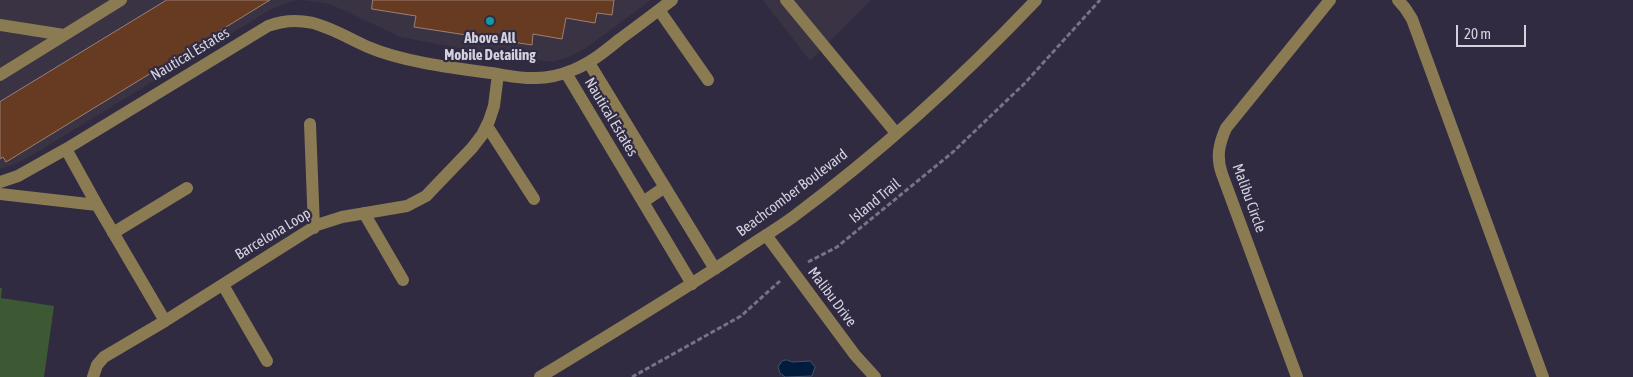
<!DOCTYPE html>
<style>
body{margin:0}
#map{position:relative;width:1633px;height:377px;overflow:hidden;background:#312b42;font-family:"Asap Condensed",sans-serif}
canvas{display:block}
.scale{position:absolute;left:1456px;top:25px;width:70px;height:22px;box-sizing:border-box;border:2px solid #d4d1df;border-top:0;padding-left:6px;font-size:15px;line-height:18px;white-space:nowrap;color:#d4d1df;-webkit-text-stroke:4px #312b42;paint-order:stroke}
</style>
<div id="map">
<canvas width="1633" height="377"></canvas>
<div class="scale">20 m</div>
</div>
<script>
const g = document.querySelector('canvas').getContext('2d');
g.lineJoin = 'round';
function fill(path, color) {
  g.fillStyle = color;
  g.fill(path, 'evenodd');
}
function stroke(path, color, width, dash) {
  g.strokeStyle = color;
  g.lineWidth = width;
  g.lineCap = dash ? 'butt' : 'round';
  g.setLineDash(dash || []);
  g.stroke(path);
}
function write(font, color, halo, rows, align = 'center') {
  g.font = font + ' "Asap Condensed",sans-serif';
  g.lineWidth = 4.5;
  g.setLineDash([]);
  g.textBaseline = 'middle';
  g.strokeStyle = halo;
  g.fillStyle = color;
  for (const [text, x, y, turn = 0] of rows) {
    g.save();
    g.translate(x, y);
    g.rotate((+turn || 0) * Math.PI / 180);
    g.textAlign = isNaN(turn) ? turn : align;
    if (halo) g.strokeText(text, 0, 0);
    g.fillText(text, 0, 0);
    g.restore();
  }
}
fill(new Path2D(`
 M 0,0 L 651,0 L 586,48 L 566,58 L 552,62 L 469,50 L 400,37 L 339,8 L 325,3 L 301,0 L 289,2 L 268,11 L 31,156 L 15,164 L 0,169 Z
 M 763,0 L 871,0 L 810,61 Z`), '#393344');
fill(new Path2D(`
 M 0,288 L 2,288 L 1,298 L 54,306 L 44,377 L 0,377 Z`), '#3c5934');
const water = new Path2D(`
 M 787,360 L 792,362 L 810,361 L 815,367 L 812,376 L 785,377 L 780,373 L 778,367 L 782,361 Z`);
fill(water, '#021c3e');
stroke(water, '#41526e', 1);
const building = new Path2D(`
 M 167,0 L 270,0 L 6,162 L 3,157 L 0,159 L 0,102 Z
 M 373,0 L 614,0 L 612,15 L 597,13 L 595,23 L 566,18 L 562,39 L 533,34 L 532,45 L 414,27 L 416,16 L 372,9 Z`);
fill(building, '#673b22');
stroke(building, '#9c8071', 1);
stroke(new Path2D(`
 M 808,262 L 837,247 L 953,152 L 1025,83 L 1100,0
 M 632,377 L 741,316 L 780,281`), '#777285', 3, [5, 2.5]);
stroke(new Path2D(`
 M 786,0 L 896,133
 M 1398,0 L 1405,8 L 1412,19 L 1543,377
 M 659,10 L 708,80
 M 0,25 L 64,35
 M 589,63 L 715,269
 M 566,73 L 692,284
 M 0,75 L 121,0
 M 310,124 L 314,228
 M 487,126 L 534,199
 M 66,149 L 97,205 L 165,321 L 317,225 L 342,217 L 407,206 L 426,196 L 472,148 L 482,135 L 489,121 L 494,106 L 498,74
 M 0,182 L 18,176 L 66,149 L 268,26 C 308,11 334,32 368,47 C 403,62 453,68 491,73 C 506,75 521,79 536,78 C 549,78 561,75 573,70 C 591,63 605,51 620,39 C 638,26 655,13 672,0
 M 0,194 L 97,205
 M 643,202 L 665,187
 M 364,213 L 403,280
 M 113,233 L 187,188
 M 766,235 L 855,355 L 875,377
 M 223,285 L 267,361
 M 93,377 L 97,365 L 104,357 L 165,321
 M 540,377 C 606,337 672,297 736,255 C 755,242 775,230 793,217 C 880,152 961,79 1036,0
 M 1297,377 L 1222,174 C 1216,157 1219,144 1226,128 L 1330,0`), '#8a7b53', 12);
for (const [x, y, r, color] of [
 [490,21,5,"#0f9aa8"]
]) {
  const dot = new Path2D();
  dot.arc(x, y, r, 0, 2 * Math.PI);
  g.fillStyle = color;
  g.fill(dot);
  stroke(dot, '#312b42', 2);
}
write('bold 15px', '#d4d1df', '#312b42', [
 ["Above All",490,38],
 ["Mobile Detailing",490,55]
]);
write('15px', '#d4d1df', '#312b42', [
 ["Nautical Estates",190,54,-31],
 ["Nautical Estates",611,117,59],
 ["Beachcomber Boulevard",792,193,-37],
 ["Malibu Circle",1249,198,70],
 ["Island Trail",875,201,-39],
 ["Barcelona Loop",273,234,-31],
 ["Malibu Drive",832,297,53]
]);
</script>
